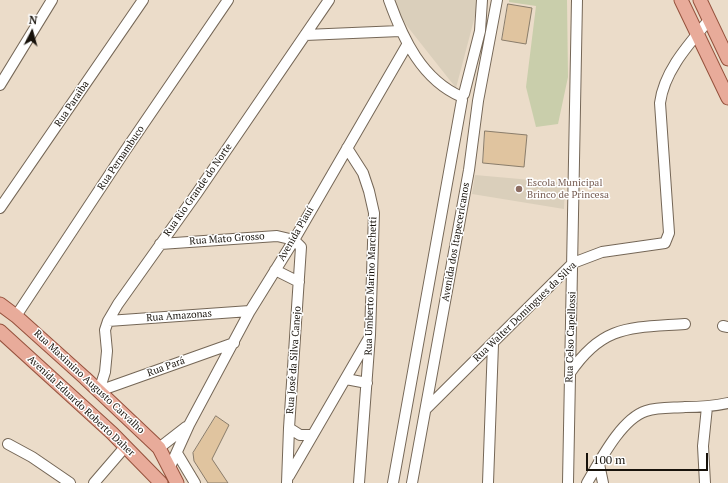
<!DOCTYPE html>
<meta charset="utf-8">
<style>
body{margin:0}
#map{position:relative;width:728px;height:483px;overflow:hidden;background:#ebdcc9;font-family:"PT Serif",serif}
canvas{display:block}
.north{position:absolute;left:12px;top:12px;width:40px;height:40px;-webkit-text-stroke:3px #fff;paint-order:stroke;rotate:6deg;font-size:11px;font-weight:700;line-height:16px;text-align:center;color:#17120b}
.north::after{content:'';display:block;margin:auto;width:14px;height:18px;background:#17120b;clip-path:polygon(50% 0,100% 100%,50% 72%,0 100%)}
.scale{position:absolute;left:586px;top:453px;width:122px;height:18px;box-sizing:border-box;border:2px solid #17120b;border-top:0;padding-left:5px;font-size:12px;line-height:14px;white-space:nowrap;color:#17120b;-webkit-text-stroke:3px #fff;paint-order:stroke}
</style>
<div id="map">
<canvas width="728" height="483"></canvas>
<div class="north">N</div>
<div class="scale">100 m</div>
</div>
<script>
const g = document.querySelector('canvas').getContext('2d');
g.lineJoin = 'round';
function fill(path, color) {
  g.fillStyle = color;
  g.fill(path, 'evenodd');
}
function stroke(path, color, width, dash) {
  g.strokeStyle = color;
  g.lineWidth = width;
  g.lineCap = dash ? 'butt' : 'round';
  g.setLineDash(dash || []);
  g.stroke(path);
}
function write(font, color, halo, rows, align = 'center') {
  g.font = font + ' "PT Serif",serif';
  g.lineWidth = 3;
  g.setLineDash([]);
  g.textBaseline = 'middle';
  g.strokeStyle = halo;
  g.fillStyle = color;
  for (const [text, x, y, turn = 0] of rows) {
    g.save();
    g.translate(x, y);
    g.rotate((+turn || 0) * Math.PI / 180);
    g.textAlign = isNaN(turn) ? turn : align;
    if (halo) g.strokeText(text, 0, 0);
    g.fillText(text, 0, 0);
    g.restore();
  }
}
fill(new Path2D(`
 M 394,0 L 476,0 L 476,12 L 456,88 L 407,26 L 397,10 Z
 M 475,175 L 565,183 L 564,209 L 472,194 Z`), '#dacfbb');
fill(new Path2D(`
 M 509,0 L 567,0 L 568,77 L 558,124 L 536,127 L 526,87 L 536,6 L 509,2 Z`), '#c9ceab');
const building = new Path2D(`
 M 508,4 L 532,8 L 526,44 L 502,40 Z
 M 485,131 L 527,135 L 524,167 L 483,163 Z
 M 216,416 L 229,425 L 212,459 L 228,483 L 208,483 L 194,461 L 193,453 Z`);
fill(building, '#e0c49f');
stroke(building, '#897c6a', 1);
const minor = new Path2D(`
 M 389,0 C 403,39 422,80 462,97
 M 305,35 L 400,31
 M 0,85 L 52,0
 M 464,94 L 480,31 L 482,0
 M 347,148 L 363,173 L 369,191 L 374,213 L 370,335 L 359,483
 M 0,208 L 143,0
 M 160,244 L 277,236 L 294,240 L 301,247 L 289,428 L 287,483
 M 275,270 L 299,282
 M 16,316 L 125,151 L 228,0
 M 108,321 L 250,311
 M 723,326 L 728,327
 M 570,373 C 603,324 631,328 685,324
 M 346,379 L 367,383
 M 99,391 L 105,372 L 107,351 L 105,330 L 108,321 L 118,304 L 197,193 L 329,0
 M 99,391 L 234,343
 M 426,409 L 573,263 L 602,252 L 665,243 L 669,233 L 660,103 C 664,71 689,44 709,20
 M 289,428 L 300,435 L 312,435
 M 8,444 L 32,457 L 70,483
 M 159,448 L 186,427
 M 177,453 L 195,483
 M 599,464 L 603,483
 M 170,467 L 189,425 L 250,311 L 294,240 L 407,45
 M 289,476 L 369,338
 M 94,483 L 125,447
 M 393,483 L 462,100
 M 412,483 L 469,170 L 478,101 L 497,0
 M 488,483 L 493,344
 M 568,483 L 577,0
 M 587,483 C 600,461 621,419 646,411 C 658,407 673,408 685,407 C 700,407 714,406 728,403
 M 705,483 L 703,446 L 707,407`);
const major = new Path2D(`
 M 681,0 L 728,98
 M 700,0 L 728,59
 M 0,304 L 16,316 L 85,378 L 159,448 L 177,483
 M 0,331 L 112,433 L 161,483`);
stroke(minor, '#756757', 12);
stroke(major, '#95513c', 15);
stroke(minor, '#fff', 10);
stroke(major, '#e8ab9a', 13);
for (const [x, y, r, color] of [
 [519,189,4,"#8d6e63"]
]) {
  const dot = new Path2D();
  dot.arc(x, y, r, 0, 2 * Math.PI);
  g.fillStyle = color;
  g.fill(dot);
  stroke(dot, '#fff', 1.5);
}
write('10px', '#17120b', '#fff', [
 ["Rua Paraiba",72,104,-56],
 ["Rua Pernambuco",121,158,-56],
 ["Rua Rio Grande do Norte",198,190,-55],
 ["Avenida Piauí",296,234,-60],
 ["Rua Mato Grosso",227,239,-4],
 ["Avenida dos Itapecericanos",456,242,-80],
 ["Rua Umberto Marino Marchetti",371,286,-88],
 ["Rua Walter Domingues da Silva",525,312,-44],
 ["Rua Amazonas",179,316,-4],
 ["Rua Celso Capellossi",571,337,-88],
 ["Rua José da Silva Canejo",294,360,-86],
 ["Rua Pará",166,367,-20],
 ["Rua Maximino Augusto Carvalho",89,382,43],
 ["Avenida Eduardo Roberto Daher",81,406,43]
]);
write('10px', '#785e54', '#fff', [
 ["Escola Municipal",527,183],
 ["Brinco de Princesa",527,195]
], 'left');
</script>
